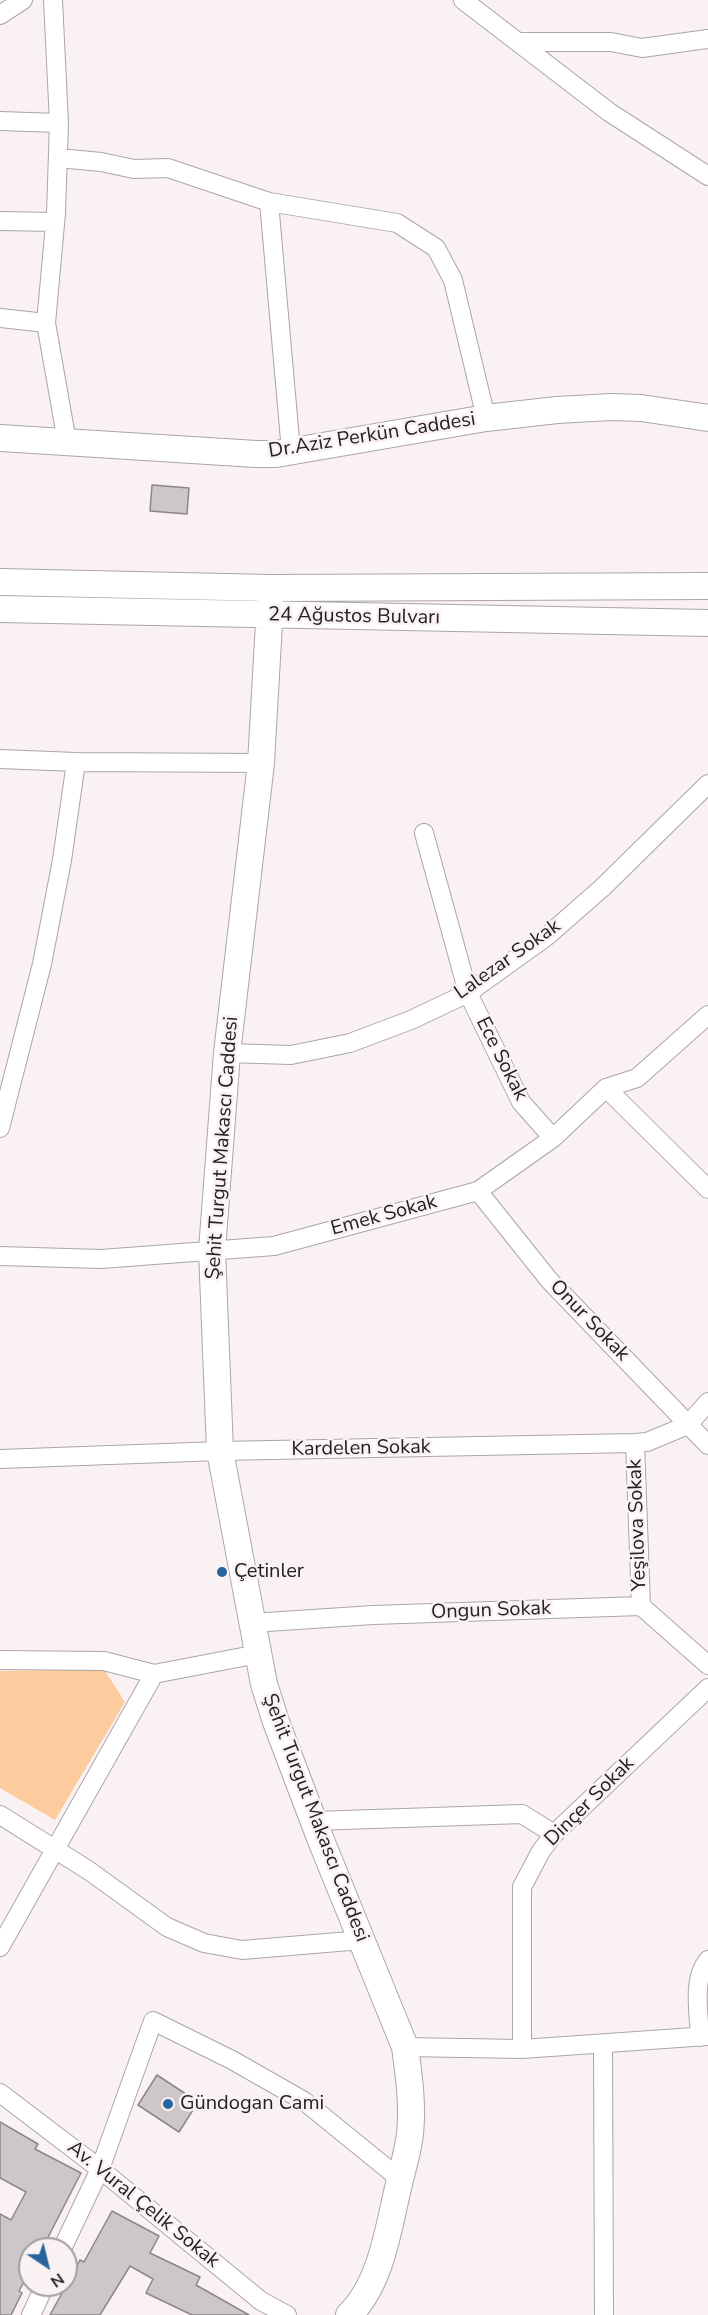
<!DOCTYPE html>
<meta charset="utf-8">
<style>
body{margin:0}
#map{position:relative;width:708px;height:2315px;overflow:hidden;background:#f9f1f2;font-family:"Nunito Sans",sans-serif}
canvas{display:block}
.north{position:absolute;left:18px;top:2237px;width:60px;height:60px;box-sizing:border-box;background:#f9f1f2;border:2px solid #a39e9e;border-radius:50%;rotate:145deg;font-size:16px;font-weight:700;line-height:24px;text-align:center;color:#232121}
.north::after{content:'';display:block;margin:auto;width:21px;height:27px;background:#27649b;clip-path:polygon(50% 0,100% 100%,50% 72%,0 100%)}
</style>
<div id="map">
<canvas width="708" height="2315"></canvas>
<div class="north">N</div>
</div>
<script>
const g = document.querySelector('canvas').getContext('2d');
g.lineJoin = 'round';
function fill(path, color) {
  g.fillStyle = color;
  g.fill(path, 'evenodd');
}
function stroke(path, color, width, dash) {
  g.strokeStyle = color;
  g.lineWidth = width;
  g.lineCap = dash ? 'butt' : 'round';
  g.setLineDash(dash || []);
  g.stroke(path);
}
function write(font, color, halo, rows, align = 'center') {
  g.font = font + ' "Nunito Sans",sans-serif';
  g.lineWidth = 5;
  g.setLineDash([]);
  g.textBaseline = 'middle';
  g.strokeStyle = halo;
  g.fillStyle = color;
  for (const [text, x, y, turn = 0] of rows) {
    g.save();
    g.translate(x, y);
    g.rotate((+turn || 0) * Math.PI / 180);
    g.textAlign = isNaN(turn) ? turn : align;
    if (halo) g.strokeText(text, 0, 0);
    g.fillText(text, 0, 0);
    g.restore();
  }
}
fill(new Path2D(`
 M 104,1669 L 125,1702 L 55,1820 L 0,1788 L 0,1671 Z`), '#fdcc9e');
const building = new Path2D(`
 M 152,485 L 189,488 L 187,514 L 150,511 Z
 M 157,2075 L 198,2102 L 179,2132 L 138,2105 Z
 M 0,2122 L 38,2144 L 35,2149 L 81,2173 L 42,2249 L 30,2249 L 30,2271 L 19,2291 L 22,2293 L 11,2315 L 0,2315 L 0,2214 L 11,2220 L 26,2192 L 0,2178 Z
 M 112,2211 L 159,2236 L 150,2253 L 200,2277 L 196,2285 L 249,2315 L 192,2315 L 146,2293 L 153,2279 L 130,2266 L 100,2315 L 50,2315 L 80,2260 L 84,2262 Z`);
fill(building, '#cec7ca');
stroke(building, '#8c8689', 1.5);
const street = new Path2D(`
 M 53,0 L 59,123 L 56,213 L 46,323 L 67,442
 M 463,0 L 609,112 L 708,176
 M 0,15 L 23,0
 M 518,42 L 611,42 L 642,48 L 708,39
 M 0,121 L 59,123
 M 58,158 L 101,162 L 134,169 L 168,168 L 269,202 L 397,223 L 436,248 L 453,280 L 486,418
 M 269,202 L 291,451
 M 0,221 L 55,222
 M 0,318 L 46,323
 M 0,759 L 76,762 L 261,763
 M 424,833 L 468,993 L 521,1102 L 553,1138
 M 227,1053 L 291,1055 L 350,1043 L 411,1020 L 468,993 L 546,937 L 602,888 L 708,784
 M 606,1088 L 708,1189
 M 0,1128 L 42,964 L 62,860 L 76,762
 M 478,1191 L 549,1280 L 708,1445
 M 0,1256 L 101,1259 L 274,1246 L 478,1191 L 553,1138 L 606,1088 L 637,1078 L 708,1015
 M 635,1443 L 641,1606
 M 0,1459 L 220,1451 L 635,1443 L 647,1442 L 688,1425 L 708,1402
 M 252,1623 L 373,1615 L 641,1606 L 708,1665
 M 0,1660 L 104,1661 L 154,1674 L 258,1654
 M 0,1815 L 88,1870 L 167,1927 L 204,1943 L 242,1950 L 362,1940
 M 314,1821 L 522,1814 L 554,1834
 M 0,1947 L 154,1674
 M 700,2037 C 699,2013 692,1979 708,1960
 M 603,2043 L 604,2315
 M 405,2047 L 522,2049 L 708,2036
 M 522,2049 L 522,1887 L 541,1851 L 554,1834 L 708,1688
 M 0,2093 L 100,2169 L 261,2301 L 287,2315
 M 62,2249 L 100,2169 L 153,2021 L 232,2060 L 304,2101 L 400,2179
 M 31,2315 L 45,2285`);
const secondary = new Path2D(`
 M 0,438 L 256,454 L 276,454 L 486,418 L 557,410 L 611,407 L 641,408 L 708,418
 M 0,582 L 271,588 L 708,586
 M 271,588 L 261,763 L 227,1053 L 212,1250 L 220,1451 L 264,1684 L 276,1722 L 320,1838 L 405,2047 C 409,2076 413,2105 410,2134 C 408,2152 402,2170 398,2188 C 388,2230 381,2284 349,2315
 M 0,609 L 708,623`);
stroke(street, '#aca6a6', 20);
stroke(secondary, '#aca6a6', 28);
stroke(street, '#fff', 18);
stroke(secondary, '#fff', 26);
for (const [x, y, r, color] of [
 [222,1572,6,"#27649b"],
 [168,2104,6,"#27649b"]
]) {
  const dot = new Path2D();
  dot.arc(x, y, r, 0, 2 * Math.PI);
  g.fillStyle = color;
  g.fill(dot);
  stroke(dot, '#f9f1f2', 2);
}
write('20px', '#232121', '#f9f1f2', [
 ["Dr.Aziz Perkün Caddesi",372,436,-9],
 ["24 Ağustos Bulvarı",354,617,1],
 ["Lalezar Sokak",508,960,-35],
 ["Ece Sokak",501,1059,63],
 ["Şehit Turgut Makascı Caddesi",223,1148,-86],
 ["Emek Sokak",384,1216,-15],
 ["Onur Sokak",589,1321,46],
 ["Kardelen Sokak",361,1449,-1],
 ["Yeşilova Sokak",638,1525,-92],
 ["Ongun Sokak",491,1611,-2],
 ["Dinçer Sokak",590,1802,-45],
 ["Şehit Turgut Makascı Caddesi",315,1818,69],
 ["Av. Vural Çelik Sokak",143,2205,39]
]);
write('20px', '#232121', '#f9f1f2', [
 ["Çetinler",234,1572],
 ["Gündogan Cami",180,2104]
], 'left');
</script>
